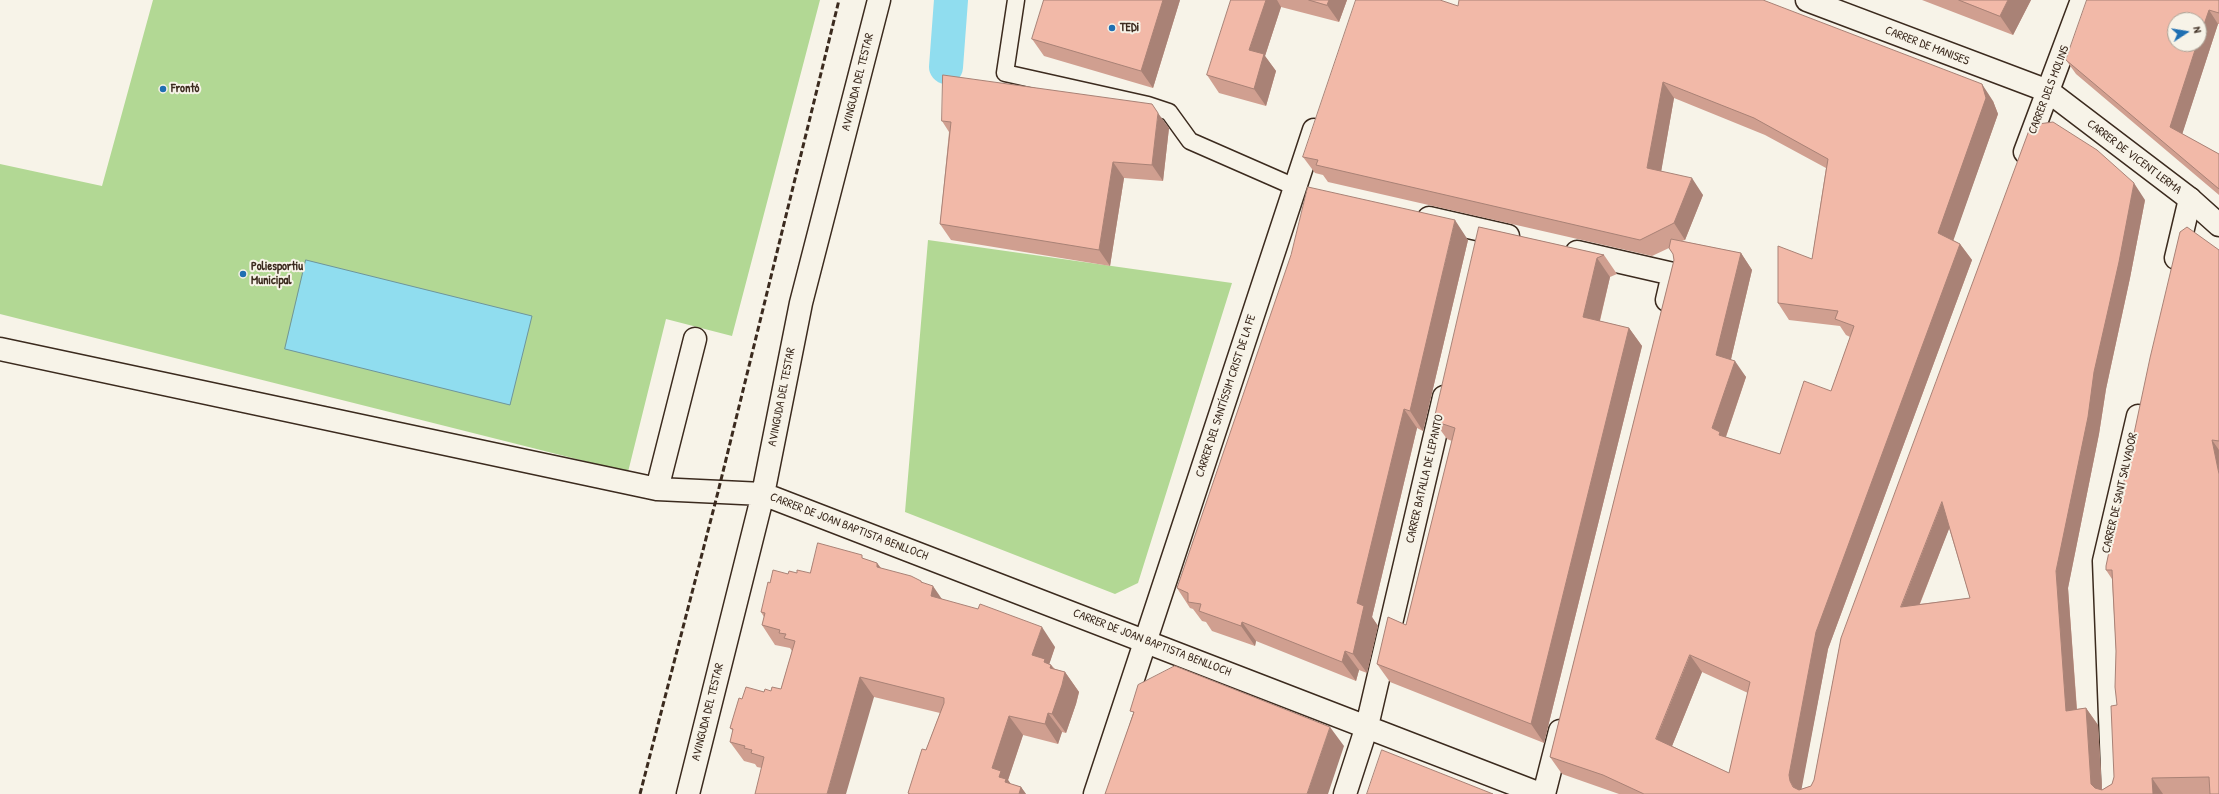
<!DOCTYPE html>
<meta charset="utf-8">
<style>
body{margin:0}
#map{position:relative;width:2219px;height:794px;overflow:hidden;background:#f7f3e8;font-family:"Patrick Hand",sans-serif}
canvas{display:block}
.north{position:absolute;left:2167px;top:12px;width:40px;height:40px;box-sizing:border-box;background:#f7f3e8;border:1px solid #aca397;border-radius:50%;rotate:78deg;font-size:11px;font-weight:700;line-height:16px;text-align:center;color:#3b2a1e}
.north::after{content:'';display:block;margin:auto;width:14px;height:18px;background:#1f6fb2;clip-path:polygon(50% 0,100% 100%,50% 72%,0 100%)}
</style>
<div id="map">
<canvas width="2219" height="794"></canvas>
<div class="north">N</div>
</div>
<script>
const g = document.querySelector('canvas').getContext('2d');
g.lineJoin = 'round';
function fill(path, color) {
  g.fillStyle = color;
  g.fill(path, 'evenodd');
}
function stroke(path, color, width, dash) {
  g.strokeStyle = color;
  g.lineWidth = width;
  g.lineCap = dash ? 'butt' : 'round';
  g.setLineDash(dash || []);
  g.stroke(path);
}
function write(font, color, halo, rows, align = 'center') {
  g.font = font + ' "Patrick Hand",sans-serif';
  g.lineWidth = 4;
  g.setLineDash([]);
  g.textBaseline = 'middle';
  g.strokeStyle = halo;
  g.fillStyle = color;
  for (const [text, x, y, turn = 0] of rows) {
    g.save();
    g.translate(x, y);
    g.rotate((+turn || 0) * Math.PI / 180);
    g.textAlign = isNaN(turn) ? turn : align;
    if (halo) g.strokeText(text, 0, 0);
    g.fillText(text, 0, 0);
    g.restore();
  }
}
fill(new Path2D(`
 M 153,0 L 820,0 L 732,336 L 666,319 L 628,472 L 0,314 L 0,164 L 102,186 Z
 M 928,240 L 1232,283 L 1138,583 L 1115,594 L 905,512 Z`), '#b2d894');
const water = new Path2D(`
 M 306,260 L 532,316 L 510,405 L 285,349 Z`);
fill(water, '#90ddef');
stroke(water, '#6e959b', 1);
stroke(new Path2D(`
 M 946,67 L 951,0`), '#90ddef', 34);
const service = new Path2D(`
 M 1016,0 L 1005,73 L 1148,105 L 1169,112 L 1190,141 L 1295,187`);
const pedestrian = new Path2D(`
 M 1345,794 L 1367,726`);
const minor = new Path2D(`
 M 2025,152 L 2082,0
 M 1429,218 L 1508,236
 M 1577,252 L 1673,274 L 1667,300
 M 2176,258 L 2190,199
 M 0,349 L 657,489 L 763,494 L 1540,794
 M 657,489 L 695,339
 M 1367,726 L 1444,397
 M 688,794 L 763,494 L 801,303 L 879,0
 M 1544,794 L 1560,731
 M 2113,794 L 2104,561 L 2138,416`);
const tertiary = new Path2D(`
 M 1807,0 L 2048,91 L 2190,199 L 2219,225
 M 1095,794 L 1314,130`);
stroke(service, '#3b2a1e', 19);
stroke(pedestrian, '#3b2a1e', 25);
stroke(minor, '#3b2a1e', 25);
stroke(tertiary, '#3b2a1e', 25);
stroke(service, '#f7f3e8', 16);
stroke(pedestrian, '#f7f3e8', 22);
stroke(minor, '#f7f3e8', 22);
stroke(tertiary, '#f7f3e8', 22);
stroke(new Path2D(`
 M 640,794 L 718,492 L 839,0`), '#3b2a1e', 3, [6, 3]);
fill(new Path2D(`
 M 1044,0 L 1180,0 L 1153,88 L 1044,56 L 1032,39 Z
 M 1231,0 L 1347,0 L 1339,22 L 1281,7 L 1265,56 L 1276,71 L 1266,106 L 1219,93 L 1207,75 Z
 M 1922,0 L 2031,0 L 2013,35 Z
 M 2219,0 L 2219,24 L 2218,24 L 2182,134 L 2219,154 L 2219,195 L 2076,74 L 2066,60 Z
 M 1458,6 L 1993,101 L 1998,114 L 1953,240 L 1960,244 L 1972,260 L 1828,649 L 1801,789 L 1811,786 L 1814,780 L 1841,638 L 2145,200 L 2130,278 L 2106,389 L 2099,434 L 2068,588 L 2077,709 L 2086,708 L 2098,725 L 2102,790 L 2112,784 L 2114,777 L 2117,705 L 2116,651 L 2112,579 L 2106,570 L 2219,250 L 2219,794 L 1619,794 L 1562,774 L 1550,757 L 1674,260 L 1673,254 L 1669,248 L 1652,256 L 1328,182 L 1323,175 L 1315,173 L 1303,157 ZM 1674,98 L 1765,135 L 1826,168 L 1812,259 L 1778,303 L 1789,320 L 1840,326 L 1846,335 L 1850,337 L 1831,391 L 1780,454 L 1726,437 L 1746,377 L 1731,359 L 1752,270 L 1741,253 L 1682,241 L 1685,240 L 1703,195 L 1661,171 ZM 1949,528 L 1970,598 L 1920,604 ZM 1702,672 L 1748,693 L 1729,773 L 1672,746 Z
 M 942,121 L 1169,128 L 1163,181 L 1124,178 L 1110,266 L 951,240 L 940,224 L 949,132 Z
 M 1479,227 L 1604,255 L 1617,274 L 1610,277 L 1600,321 L 1629,328 L 1642,346 L 1544,743 L 1390,682 L 1377,664 L 1406,625 L 1452,441 L 1447,439 L 1434,421 Z
 M 1468,240 L 1423,431 L 1417,428 L 1372,617 L 1378,626 L 1367,673 L 1359,670 L 1356,681 L 1256,641 L 1255,646 L 1212,631 L 1206,622 L 1202,621 L 1193,609 L 1190,608 L 1177,588 Z
 M 865,559 L 877,563 L 881,568 L 923,583 L 942,599 L 1055,647 L 1049,664 L 1051,665 L 1055,669 L 1065,672 L 1079,692 L 1076,704 L 1066,733 L 1062,732 L 1058,744 L 1023,735 L 1008,780 L 1011,784 L 1021,787 L 1026,794 L 908,794 L 908,793 L 926,750 L 940,713 L 874,697 L 762,768 L 757,767 L 755,764 L 744,761 L 730,742 L 733,731 L 730,728 L 742,699 L 764,692 L 781,689 L 792,651 L 790,648 L 775,645 L 762,625 L 764,617 L 761,612 L 770,583 L 788,574 L 810,573 Z`), '#d09f90');
fill(new Path2D(`
 M 1163,0 L 1180,0 L 1153,88 L 1141,71 Z
 M 1266,0 L 1277,0 L 1281,7 L 1265,56 L 1276,71 L 1266,106 L 1254,89 L 1249,50 Z
 M 1329,0 L 1347,0 L 1339,22 L 1327,5 Z
 M 2008,0 L 2031,0 L 2013,35 L 2000,16 Z
 M 2209,10 L 2218,24 L 2180,141 L 2170,127 L 2197,44 L 2199,44 L 2199,39 Z
 M 1663,82 L 1674,98 L 1659,184 L 1647,168 Z
 M 1982,84 L 1993,101 L 1998,114 L 1950,250 L 1938,233 Z
 M 1158,113 L 1169,128 L 1163,181 L 1152,165 Z
 M 1113,162 L 1124,178 L 1110,266 L 1099,250 Z
 M 1692,178 L 1703,195 L 1685,240 L 1674,223 Z
 M 2134,183 L 2145,200 L 2130,278 L 2106,389 L 2099,434 L 2068,588 L 2078,727 L 2066,711 L 2056,571 L 2094,372 Z
 M 1455,220 L 1468,240 L 1423,431 L 1410,411 Z
 M 1960,244 L 1972,260 L 1828,649 L 1801,792 L 1798,794 L 1790,781 L 1789,775 L 1816,632 Z
 M 1741,253 L 1752,270 L 1728,372 L 1716,355 Z
 M 1597,258 L 1610,277 L 1596,336 L 1583,317 Z
 M 1629,328 L 1642,346 L 1544,743 L 1531,724 Z
 M 1735,361 L 1746,377 L 1725,439 L 1732,448 L 1712,428 Z
 M 1404,409 L 1417,428 L 1372,617 L 1378,626 L 1367,673 L 1353,654 L 1357,603 Z
 M 2212,440 L 2219,450 L 2219,474 Z
 M 1942,502 L 1953,519 L 1912,623 L 1901,607 Z
 M 877,563 L 891,582 L 877,567 Z
 M 921,581 L 931,594 L 933,586 L 946,605 L 944,615 L 921,582 Z
 M 1242,622 L 1256,641 L 1255,646 L 1241,626 Z
 M 1042,627 L 1055,647 L 1049,665 L 1051,665 L 1063,682 L 1065,672 L 1079,692 L 1076,704 L 1066,733 L 1052,714 L 1032,655 Z
 M 1345,651 L 1359,670 L 1356,681 L 1342,662 Z
 M 1690,655 L 1702,672 L 1668,756 L 1656,739 Z
 M 860,677 L 874,697 L 846,794 L 827,794 Z
 M 2086,708 L 2098,725 L 2102,794 L 2091,784 Z
 M 1048,713 L 1062,732 L 1058,744 L 1045,724 Z
 M 1009,716 L 1023,735 L 1008,780 L 1015,790 L 1011,794 L 992,768 Z
 M 1330,727 L 1344,746 L 1328,794 L 1307,794 Z
 M 2152,778 L 2163,794 L 2153,794 Z
 M 1021,787 L 1026,794 L 1019,794 Z`), '#a98276');
const building = new Path2D(`
 M 1044,0 L 1163,0 L 1141,71 L 1032,39 Z
 M 1231,0 L 1266,0 L 1249,50 L 1264,54 L 1254,89 L 1207,75 Z
 M 1309,0 L 1329,0 L 1327,5 Z
 M 1356,0 L 1440,0 L 1458,6 L 1459,0 L 1763,0 L 1982,84 L 1986,98 L 1938,233 L 1960,244 L 1816,632 L 1789,775 L 1790,781 L 1793,787 L 1799,790 L 1811,786 L 1814,780 L 1841,638 L 2031,125 L 2053,122 L 2097,150 L 2134,183 L 2119,262 L 2094,372 L 2088,417 L 2056,571 L 2066,711 L 2086,708 L 2091,784 L 2095,788 L 2102,790 L 2112,784 L 2114,777 L 2111,706 L 2117,705 L 2115,687 L 2116,651 L 2112,570 L 2106,570 L 2106,566 L 2150,358 L 2180,232 L 2187,227 L 2219,250 L 2219,441 L 2212,440 L 2219,474 L 2219,794 L 2210,794 L 2209,777 L 2152,778 L 2153,794 L 1644,794 L 1603,775 L 1550,757 L 1674,260 L 1673,254 L 1669,248 L 1671,239 L 1741,253 L 1716,355 L 1735,361 L 1712,428 L 1720,432 L 1719,435 L 1780,454 L 1804,381 L 1831,391 L 1854,326 L 1835,319 L 1838,311 L 1778,303 L 1778,246 L 1812,259 L 1828,159 L 1754,118 L 1663,82 L 1647,168 L 1692,178 L 1674,223 L 1640,240 L 1316,165 L 1318,160 L 1303,157 ZM 1942,502 L 1970,598 L 1901,607 ZM 1690,655 L 1750,682 L 1729,773 L 1656,739 Z
 M 1959,0 L 2008,0 L 2000,16 Z
 M 2087,0 L 2219,0 L 2219,13 L 2209,10 L 2199,39 L 2199,20 L 2175,20 L 2175,44 L 2197,44 L 2170,127 L 2219,154 L 2219,189 L 2066,60 Z
 M 943,75 L 1152,104 L 1158,113 L 1152,165 L 1113,162 L 1099,250 L 940,224 L 951,122 L 942,121 Z
 M 1308,187 L 1455,220 L 1410,411 L 1404,409 L 1357,603 L 1364,606 L 1353,654 L 1345,651 L 1342,662 L 1242,622 L 1241,626 L 1199,611 L 1201,604 L 1188,602 L 1188,593 L 1177,588 L 1291,255 Z
 M 1479,227 L 1604,255 L 1597,258 L 1583,317 L 1629,328 L 1531,724 L 1377,664 L 1388,617 L 1406,625 L 1455,428 L 1434,421 Z
 M 818,543 L 862,555 L 862,558 L 877,563 L 877,567 L 911,576 L 921,581 L 921,582 L 933,586 L 931,596 L 978,609 L 980,604 L 1042,627 L 1032,655 L 1045,659 L 1044,662 L 1051,665 L 1050,668 L 1065,672 L 1062,685 L 1052,714 L 1048,713 L 1045,724 L 1009,716 L 992,768 L 1001,771 L 999,777 L 1006,779 L 1005,782 L 1021,787 L 1019,794 L 910,794 L 908,793 L 922,749 L 926,750 L 944,703 L 944,698 L 860,677 L 827,794 L 755,794 L 764,757 L 751,753 L 752,750 L 744,748 L 745,746 L 730,742 L 733,729 L 730,728 L 739,698 L 742,699 L 746,687 L 764,692 L 765,689 L 771,691 L 772,687 L 781,689 L 795,641 L 784,638 L 786,634 L 779,633 L 780,630 L 762,625 L 765,613 L 761,612 L 768,582 L 770,583 L 773,570 L 788,574 L 789,571 L 797,573 L 797,570 L 810,573 Z
 M 1175,666 L 1330,727 L 1307,794 L 1105,794 L 1134,712 L 1130,711 L 1138,685 Z
 M 1382,750 L 1493,794 L 1367,794 Z`);
fill(building, '#f2b9a8');
stroke(building, '#a98276', 1);
for (const [x, y, r, color] of [
 [1112,28,4,"#1f6fb2"],
 [163,89,4,"#1f6fb2"],
 [243,274,4,"#1f6fb2"]
]) {
  const dot = new Path2D();
  dot.arc(x, y, r, 0, 2 * Math.PI);
  g.fillStyle = color;
  g.fill(dot);
  stroke(dot, '#f7f3e8', 1.5);
}
write('bold 12px', '#3b2a1e', '#f7f3e8', [
 ["TEDi",1120,28],
 ["Frontó",171,89],
 ["Poliesportiu",251,267],
 ["Municipal",251,281]
], 'left');
write('12px', '#3b2a1e', '#f7f3e8', [
 ["CARRER DE MANISES",1927,46,21],
 ["AVINGUDA DEL TESTAR",858,82,-76],
 ["CARRER DELS MOLINS",2049,90,-69],
 ["CARRER DE VICENT LERMA",2134,157,37],
 ["CARRER DEL SANTÍSSIM CRIST DE LA FE",1226,396,-72],
 ["AVINGUDA DEL TESTAR",782,397,-79],
 ["CARRER BATALLA DE LEPANTO",1425,479,-77],
 ["CARRER DE SANT SALVADOR",2120,493,-77],
 ["CARRER DE JOAN BAPTISTA BENLLOCH",849,527,21],
 ["CARRER DE JOAN BAPTISTA BENLLOCH",1152,643,21],
 ["AVINGUDA DEL TESTAR",708,712,-76]
]);
</script>
